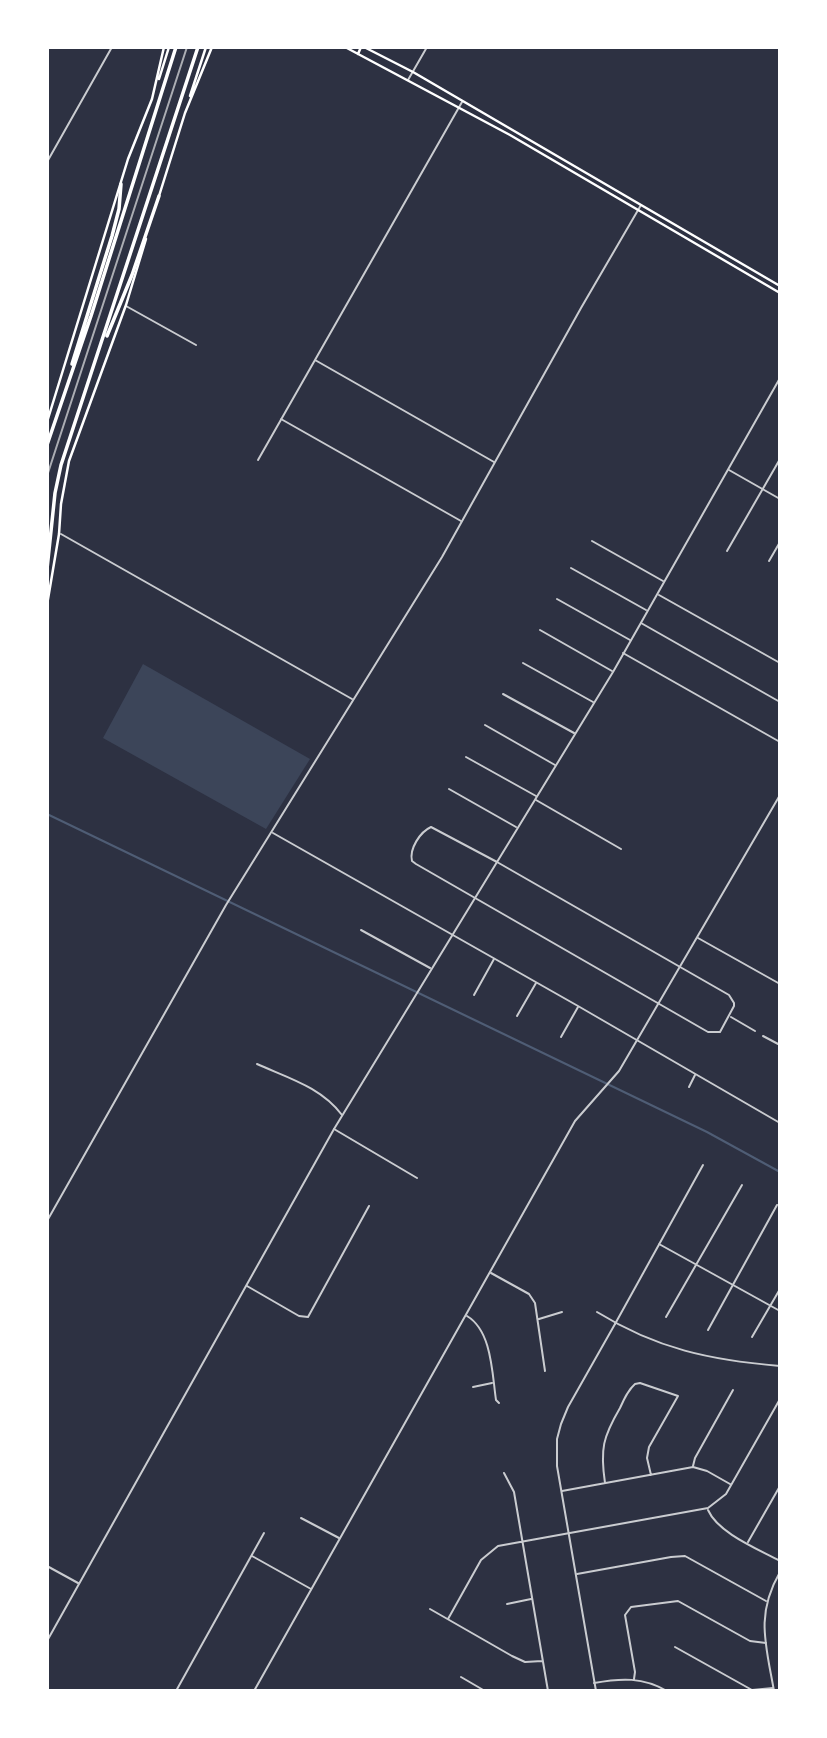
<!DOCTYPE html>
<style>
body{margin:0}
#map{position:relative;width:827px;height:1738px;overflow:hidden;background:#2d3142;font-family:Karla,sans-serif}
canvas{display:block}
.frame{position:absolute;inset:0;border:49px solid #fff;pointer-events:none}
</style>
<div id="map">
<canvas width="827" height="1738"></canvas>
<div class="frame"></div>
</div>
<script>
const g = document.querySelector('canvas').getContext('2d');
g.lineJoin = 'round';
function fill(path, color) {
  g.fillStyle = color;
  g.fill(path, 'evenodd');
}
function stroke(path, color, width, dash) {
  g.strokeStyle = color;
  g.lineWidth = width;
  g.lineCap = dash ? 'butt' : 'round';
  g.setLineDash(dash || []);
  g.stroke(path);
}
fill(new Path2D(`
 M 143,664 L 310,759 L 266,829 L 103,738 Z`), '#3c4559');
stroke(new Path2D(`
 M 47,814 L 707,1132 L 780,1172`), '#4f5d75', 2);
stroke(new Path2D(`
 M 408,80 L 427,47
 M 126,306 L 196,345
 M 315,360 L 494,462
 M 281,419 L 461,521
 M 258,460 L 462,102
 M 729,470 L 780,499
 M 61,534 L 352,699
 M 592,541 L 663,581
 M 727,551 L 780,459
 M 769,561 L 780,542
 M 571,568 L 646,610
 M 659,595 L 780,663
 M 557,599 L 630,640
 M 641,623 L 780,702
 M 540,630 L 612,671
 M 623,653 L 780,742
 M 523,663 L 593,702
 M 503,694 L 574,733
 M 485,725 L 555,765
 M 466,757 L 536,796
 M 449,789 L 516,827
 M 536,800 L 621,849
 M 431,827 L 497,862 L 729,995 L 734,1003 L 734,1006 L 720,1032 L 708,1032 L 416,864 L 412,861 C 409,849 420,832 431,827 Z
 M 361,930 L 430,968
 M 698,938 L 780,984
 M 474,995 L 494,959
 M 517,1016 L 536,983
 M 731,1017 L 755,1031
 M 763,1036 L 780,1045
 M 561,1037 L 578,1007
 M 257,1064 C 288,1078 321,1087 342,1115
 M 689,1087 L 695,1075
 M 334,1129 L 417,1178
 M 659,1244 L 780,1311
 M 491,1273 L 529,1294 L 535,1303 L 545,1371
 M 247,1286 L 299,1316 L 308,1317 L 369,1206
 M 467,1316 C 492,1331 492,1373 496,1400 L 499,1403
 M 666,1317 L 742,1185
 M 539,1319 L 562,1312
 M 615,1324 L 703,1165
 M 708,1330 L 777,1205
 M 752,1337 L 780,1289
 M 473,1387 L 492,1383
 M 693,1466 L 695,1458 L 733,1390
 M 504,1473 L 514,1492 L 548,1691
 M 605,1483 C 600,1449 603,1437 620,1408 C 624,1399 628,1390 635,1384 L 640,1383 L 678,1396 L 649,1447 L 647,1458 L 651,1475
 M 562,1491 L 693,1467 L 707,1471 L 730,1484
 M 708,1510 C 718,1533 758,1549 780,1561
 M 301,1518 L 339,1538
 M 748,1542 L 780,1486
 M 252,1556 L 311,1589
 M 47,1566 L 78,1583
 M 577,1574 L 671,1557 L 685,1556 L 766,1601
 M 507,1604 L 531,1599
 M 430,1609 L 512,1656 L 525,1662 L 542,1661
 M 448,1619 L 481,1560 L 498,1546 L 708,1508 L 726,1494 L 780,1399
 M 675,1647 L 752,1690 L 773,1688
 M 461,1677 L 485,1691
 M 634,1679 L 635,1672 L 625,1615 L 631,1607 L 678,1601 L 750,1641 L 766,1643
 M 594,1683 C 621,1678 643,1677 667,1691
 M 176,1691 L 264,1533`), '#caccd0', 2);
stroke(new Path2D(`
 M 47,162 L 112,47
 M 273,833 L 578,1006 L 780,1123
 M 47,1221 L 226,905 L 442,557 L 581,308 L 641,205
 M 597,1312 C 657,1349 710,1360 780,1366
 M 47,1641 L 334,1129 L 613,672 L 780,378
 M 254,1691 L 575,1121 L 619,1071 L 780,795
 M 596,1691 L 557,1466 L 557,1439 L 561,1424 L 568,1407 L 615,1324
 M 774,1691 C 766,1645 755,1615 780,1572`), '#caccd0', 2);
stroke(new Path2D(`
 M 345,47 L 510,135 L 780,293
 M 364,47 L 413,72 L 780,286
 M 358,54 L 361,47
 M 159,79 L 169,47
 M 190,96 L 206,47
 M 159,196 L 185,113 L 212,47
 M 47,422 L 128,159 L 152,99 L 164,47
 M 47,605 L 59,534 L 61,504 L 69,461 L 126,305 L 146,239`), '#fff', 2.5);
stroke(new Path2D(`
 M 107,336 L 132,275 L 159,196
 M 72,364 L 112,236 L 119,209 L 121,184
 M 47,445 L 91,316 L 176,47
 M 47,569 L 55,493 L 61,465 L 198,47`), '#fff', 3.5);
stroke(new Path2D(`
 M 47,476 L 187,47`), '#abadb3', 2);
</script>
